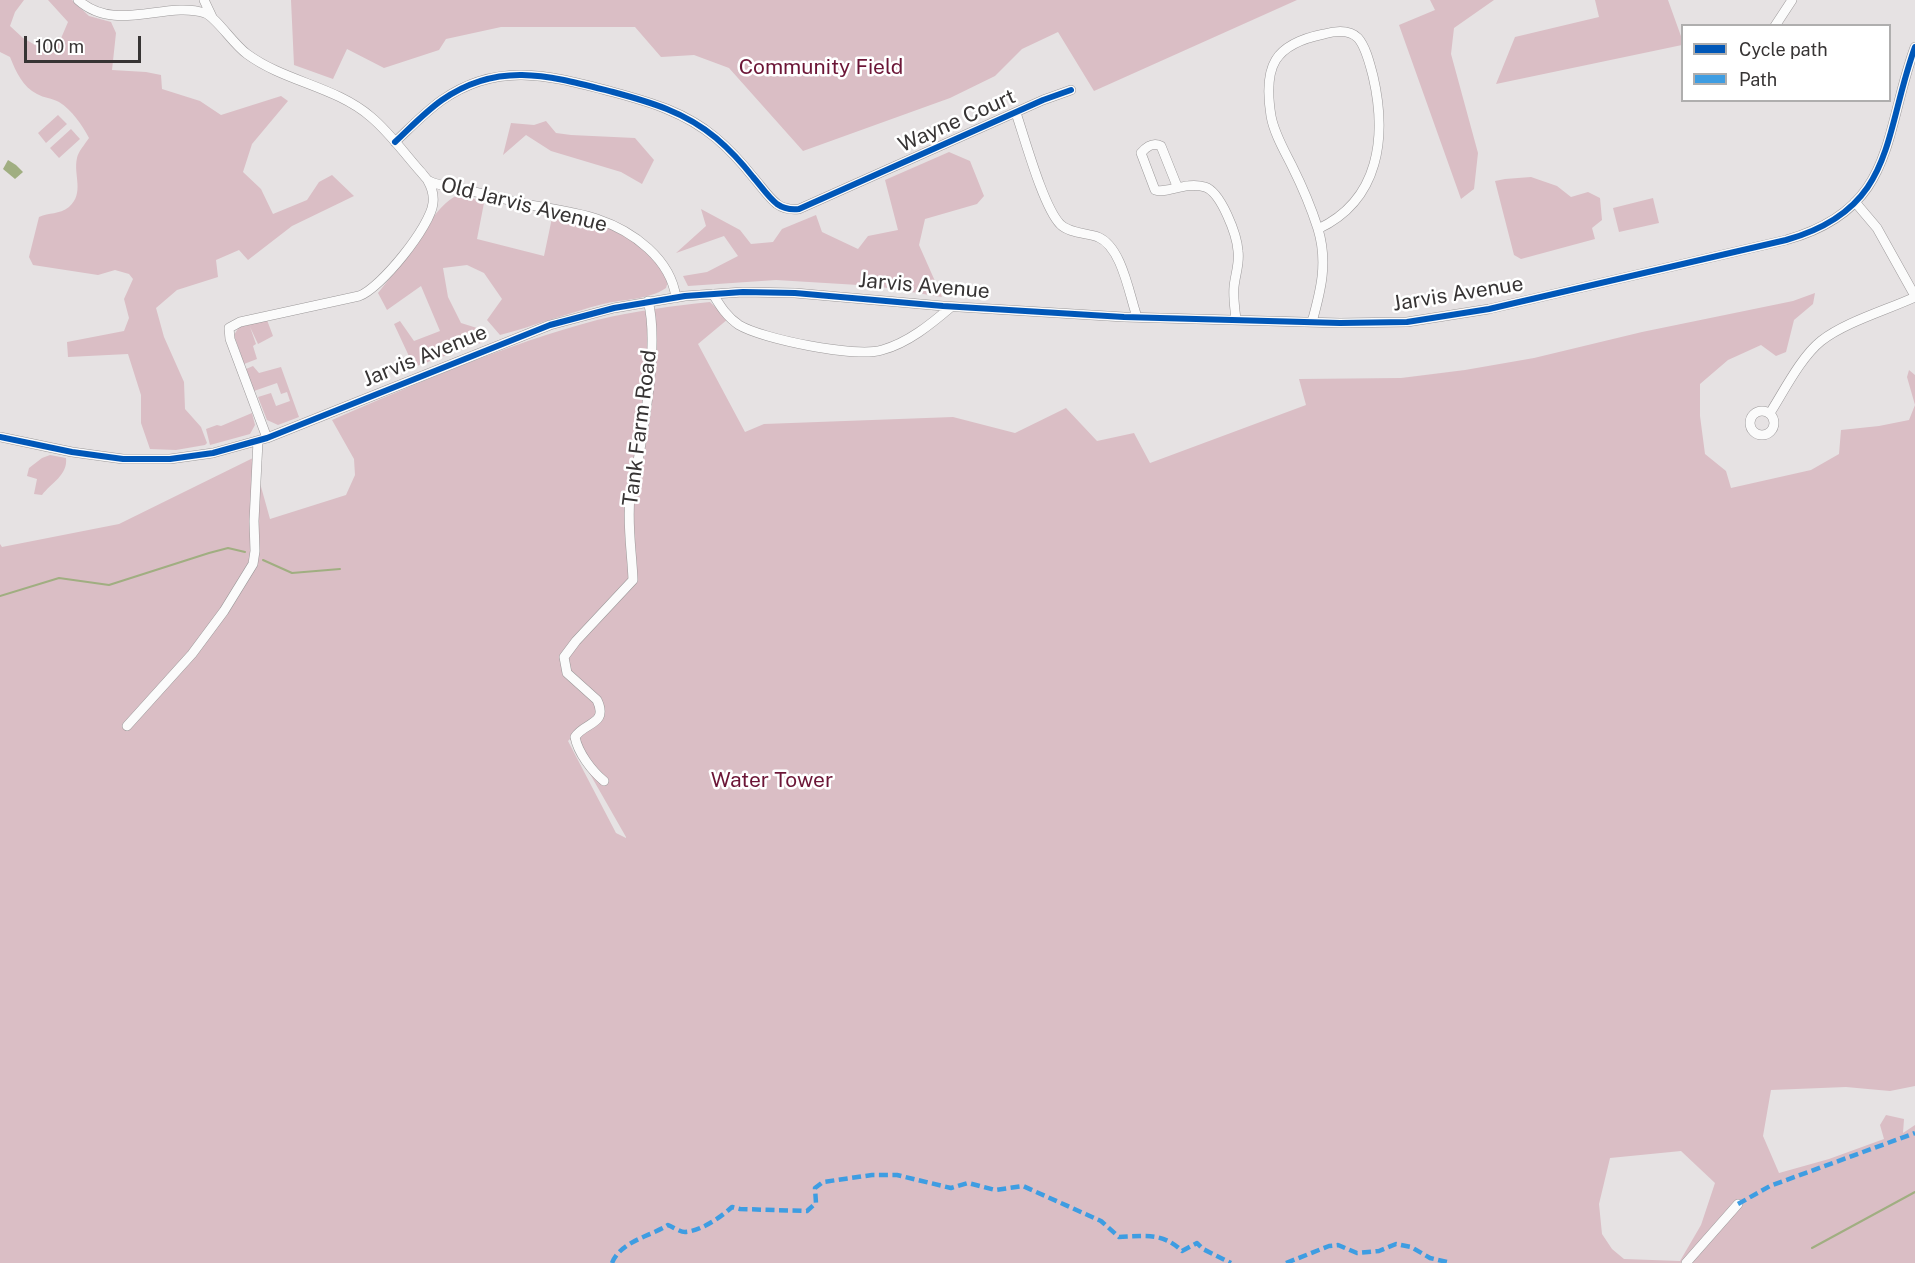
<!DOCTYPE html>
<style>
body{margin:0}
#map{position:relative;width:1915px;height:1263px;overflow:hidden;background:#e6e2e3;font-family:"Public Sans",sans-serif}
canvas{display:block}
.legend{position:absolute;left:1681px;top:24px;width:210px;height:78px;box-sizing:border-box;background:#fff;border:2px solid #afaeae;margin:0;padding:8px 10px;list-style:none;font-size:18px;color:#373434}
.legend li{display:flex;align-items:center;gap:12px;height:30px}
.legend b{width:30px;border:2px solid #afaeae}
.scale{position:absolute;left:24px;top:36px;width:117px;height:27px;box-sizing:border-box;border:3px solid #373434;border-top:0;padding-left:8px;font-size:18px;line-height:21px;white-space:nowrap;color:#373434;-webkit-text-stroke:4px #fff;paint-order:stroke}
</style>
<div id="map">
<canvas width="1915" height="1263"></canvas>
<ul class="legend">
<li><b style="height:8px;background:#0057b8"></b>Cycle path</li>
<li><b style="height:8px;background:#3e9de2"></b>Path</li>
</ul>
<div class="scale">100 m</div>
</div>
<script>
const g = document.querySelector('canvas').getContext('2d');
g.lineJoin = 'round';
function fill(path, color) {
  g.fillStyle = color;
  g.fill(path, 'evenodd');
}
function stroke(path, color, width, dash) {
  g.strokeStyle = color;
  g.lineWidth = width;
  g.lineCap = dash ? 'butt' : 'round';
  g.setLineDash(dash || []);
  g.stroke(path);
}
function write(font, color, halo, rows, align = 'center') {
  g.font = font + ' "Public Sans",sans-serif';
  g.lineWidth = 5;
  g.setLineDash([]);
  g.textBaseline = 'middle';
  g.strokeStyle = halo;
  g.fillStyle = color;
  for (const [text, x, y, turn = 0] of rows) {
    g.save();
    g.translate(x, y);
    g.rotate((+turn || 0) * Math.PI / 180);
    g.textAlign = isNaN(turn) ? turn : align;
    if (halo) g.strokeText(text, 0, 0);
    g.fillText(text, 0, 0);
    g.restore();
  }
}
fill(new Path2D(`
 M 0,0 L 24,0 L 15,12 L 10,26 L 23,38 L 44,50 L 59,43 L 68,22 L 48,0 L 72,0 L 89,16 L 111,22 L 116,33 L 112,70 L 146,72 L 161,75 L 162,89 L 200,101 L 221,115 L 281,96 L 288,101 L 252,144 L 243,172 L 261,189 L 273,214 L 307,200 L 319,182 L 332,175 L 354,196 L 292,226 L 248,260 L 239,250 L 216,260 L 218,277 L 177,290 L 156,308 L 164,337 L 184,382 L 185,409 L 201,427 L 207,443 L 205,445 L 176,450 L 150,449 L 141,423 L 141,395 L 128,354 L 68,357 L 67,342 L 124,331 L 129,318 L 124,299 L 133,279 L 129,274 L 115,270 L 98,275 L 33,265 L 29,257 L 39,217 C 49,212 59,215 69,207 C 85,193 73,175 77,158 C 78,152 85,144 89,138 C 82,125 72,110 59,102 C 52,98 44,98 37,94 C 23,87 16,72 10,57 L 0,52 Z
 M 291,0 L 1297,0 L 1094,91 L 1058,32 L 1022,49 L 995,76 L 950,98 L 803,151 L 729,68 L 694,55 L 661,57 L 635,27 L 501,27 L 446,39 L 439,50 L 384,68 L 347,49 L 333,79 L 294,65 Z
 M 1430,0 L 1494,0 L 1454,28 L 1451,54 L 1478,153 L 1474,189 L 1461,199 L 1399,25 L 1435,10 Z
 M 1595,0 L 1668,0 L 1682,39 L 1682,45 L 1496,84 L 1515,37 L 1599,17 Z
 M 58,115 L 67,124 L 46,143 L 38,133 Z
 M 546,121 L 556,133 L 571,135 L 635,138 L 654,160 L 642,184 L 621,172 L 551,151 L 526,135 L 503,155 L 511,123 L 534,125 Z
 M 71,129 L 80,139 L 59,158 L 50,148 Z
 M 949,152 L 970,161 L 984,196 L 977,204 L 925,219 L 919,245 L 942,297 L 875,286 L 776,280 L 688,286 L 683,276 L 707,272 L 738,256 L 724,236 L 676,253 L 706,226 L 701,209 L 740,230 L 751,244 L 773,242 L 782,229 L 816,215 L 822,232 L 858,249 L 868,236 L 898,230 L 885,180 Z
 M 1531,177 L 1557,186 L 1571,197 L 1588,192 L 1600,198 L 1602,220 L 1592,228 L 1595,239 L 1521,259 L 1514,255 L 1495,181 L 1505,179 Z
 M 462,194 L 484,203 L 477,239 L 544,256 L 553,213 C 597,219 646,239 669,278 L 666,288 C 649,300 623,299 603,304 C 568,313 534,326 500,335 L 487,320 L 502,299 L 484,273 L 467,265 L 443,268 L 448,297 L 461,323 L 477,328 L 486,341 L 414,367 L 394,324 L 400,321 L 414,341 L 440,331 L 421,286 L 387,310 L 378,293 C 387,281 398,269 407,256 C 421,238 439,199 462,194 Z
 M 1653,198 L 1659,223 L 1619,232 L 1613,208 Z
 M 1815,293 L 1813,304 L 1794,320 L 1786,352 L 1776,356 L 1761,345 L 1728,360 L 1700,384 L 1700,416 L 1705,454 L 1726,471 L 1731,488 L 1811,470 L 1839,454 L 1841,430 L 1879,426 L 1909,420 L 1915,405 L 1907,377 L 1909,370 L 1915,375 L 1915,1086 L 1890,1091 L 1846,1087 L 1771,1090 L 1763,1136 L 1779,1173 L 1829,1159 L 1884,1139 L 1880,1125 L 1886,1115 L 1904,1119 L 1903,1133 L 1915,1125 L 1915,1263 L 0,1263 L 0,544 L 2,547 L 119,524 L 253,458 L 270,519 L 346,495 L 355,475 L 354,459 L 332,420 C 418,383 506,344 597,320 C 634,311 672,306 710,302 L 728,319 L 698,344 L 745,432 L 764,424 L 953,417 L 1015,433 L 1066,408 L 1097,441 L 1134,433 L 1150,463 L 1306,405 L 1299,379 L 1401,378 L 1465,370 L 1534,358 L 1642,332 L 1793,301 ZM 570,739 L 626,837 L 626,838 L 616,833 L 568,741 ZM 1681,1151 L 1715,1183 L 1701,1225 L 1680,1261 L 1624,1259 L 1612,1249 L 1602,1234 L 1599,1204 L 1610,1158 Z
 M 267,320 L 273,336 L 258,344 L 250,327 L 256,344 L 253,346 L 257,359 L 244,364 L 234,335 L 239,327 Z
 M 253,366 L 259,373 L 281,367 L 299,417 L 278,425 L 267,420 L 258,397 L 271,393 L 276,406 L 290,401 L 287,392 L 281,394 L 277,383 L 254,391 L 246,369 Z
 M 252,413 L 255,425 L 250,434 L 210,445 L 206,429 L 217,425 L 221,426 Z
 M 50,455 L 66,458 C 68,475 51,483 42,495 L 34,494 L 37,479 L 27,476 L 29,468 L 42,458 Z`), '#dabec5');
fill(new Path2D(`
 M 8,160 L 16,165 L 23,172 L 15,179 L 3,169 Z`), '#a0ae81');
stroke(new Path2D(`
 M 263,560 L 292,573 L 340,569
 M 0,596 L 59,578 L 109,585 L 209,553 L 228,548 L 245,552
 M 1812,1248 L 1915,1192`), '#a0ae81', 2);
const minor = new Path2D(`
 M 78,0 C 116,34 166,0 205,13 C 217,18 233,44 247,54 C 285,82 335,86 371,117 C 390,133 404,153 420,171 C 423,174 426,179 429,181 C 438,186 454,187 464,189 C 486,195 508,200 530,205 C 552,209 575,212 597,219 C 633,231 671,259 676,298
 M 204,0 L 212,17
 M 1775,26 L 1792,0
 M 1016,113 C 1025,139 1043,206 1060,224 C 1068,233 1087,233 1098,237 C 1122,247 1129,294 1137,317
 M 395,142 C 410,128 425,112 442,100 C 499,60 551,76 613,92 C 650,102 685,112 716,138 C 729,149 742,163 753,177 C 761,186 768,197 777,204 C 784,209 790,210 799,209 L 1043,100 L 1071,90
 M 1177,186 L 1161,146 C 1153,142 1147,146 1141,153 L 1155,190 C 1167,194 1186,181 1205,187 C 1221,192 1237,235 1238,251 C 1240,263 1235,275 1234,287 C 1233,298 1235,309 1236,320
 M 1855,202 L 1877,228 L 1915,296
 M 713,294 C 720,306 727,317 739,325 C 762,339 856,358 882,350 C 908,343 931,324 951,307
 M 1312,322 C 1321,290 1328,262 1318,229 C 1380,200 1387,136 1373,76 C 1370,65 1366,47 1358,38 C 1349,29 1335,31 1324,34 C 1274,44 1263,66 1271,116 C 1274,133 1284,150 1292,166 C 1302,186 1311,207 1318,229
 M1750 423a12 12 0 1 1 24 0a12 12 0 1 1-24 0Z
 M 1770,413 C 1784,391 1801,357 1821,341 C 1845,322 1887,310 1915,297
 M 0,437 L 72,452 L 123,459 L 170,459 L 213,453 L 267,438 L 550,325 L 614,308 L 685,296 L 743,292 L 795,293 L 943,306 L 1124,317 L 1340,323 L 1407,322 L 1489,309 L 1786,240 C 1896,209 1883,135 1915,47
 M 267,438 L 230,339 L 229,328 L 240,322 L 359,296 C 380,289 431,226 433,203 C 434,195 432,188 428,181
 M 127,726 L 192,654 L 224,611 L 253,564 L 255,551 L 254,521 L 258,441
 M 604,781 C 592,771 578,753 575,737 C 584,722 609,725 597,700 L 567,673 L 564,657 L 576,641 L 633,580 C 632,553 627,525 630,497 C 631,485 636,473 638,461 C 645,420 659,341 648,301
 M 1686,1263 L 1738,1204`);
stroke(minor, '#9c999a', 10);
stroke(minor, '#fbfbfb', 9);
stroke(new Path2D(`
 M 1738,1204 L 1770,1186 L 1915,1133
 M 612,1263 C 621,1241 649,1237 668,1225 C 673,1227 680,1232 685,1232 C 701,1231 721,1217 732,1207 L 740,1209 L 807,1211 L 816,1203 L 815,1188 L 823,1182 L 872,1175 L 897,1175 L 951,1188 L 968,1183 L 995,1190 L 1023,1186 L 1101,1221 L 1119,1237 C 1145,1236 1162,1232 1182,1251 L 1197,1243 L 1203,1249 L 1231,1263
 M 1286,1263 L 1329,1246 L 1338,1245 L 1357,1253 L 1379,1251 L 1396,1244 L 1411,1247 L 1430,1258 L 1451,1263`), '#3e9de2', 4.5, [9, 4.5]);
stroke(new Path2D(`
 M 395,142 C 410,128 425,112 442,100 C 499,60 551,76 613,92 C 650,102 685,112 716,138 C 729,149 742,163 753,177 C 761,186 768,197 777,204 C 784,209 790,210 799,209 L 1043,100 L 1071,90
 M 0,437 L 72,452 L 123,459 L 170,459 L 213,453 L 267,438 L 550,325 L 614,308 L 685,296 L 743,292 L 795,293 L 943,306 L 1124,317 L 1340,323 L 1407,322 L 1489,309 L 1786,240 C 1896,209 1883,135 1915,47`), '#0057b8', 6);
write('21px', '#6c1637', '#fff', [
 ["Community Field",821,68],
 ["Water Tower",772,781]
]);
write('21px', '#373434', '#fff', [
 ["Wayne Court",957,121,-24],
 ["Old Jarvis Avenue",524,205,14],
 ["Jarvis Avenue",924,286,5],
 ["Jarvis Avenue",1458,294,-9],
 ["Jarvis Avenue",425,356,-22],
 ["Tank Farm Road",640,428,-83]
]);
</script>
